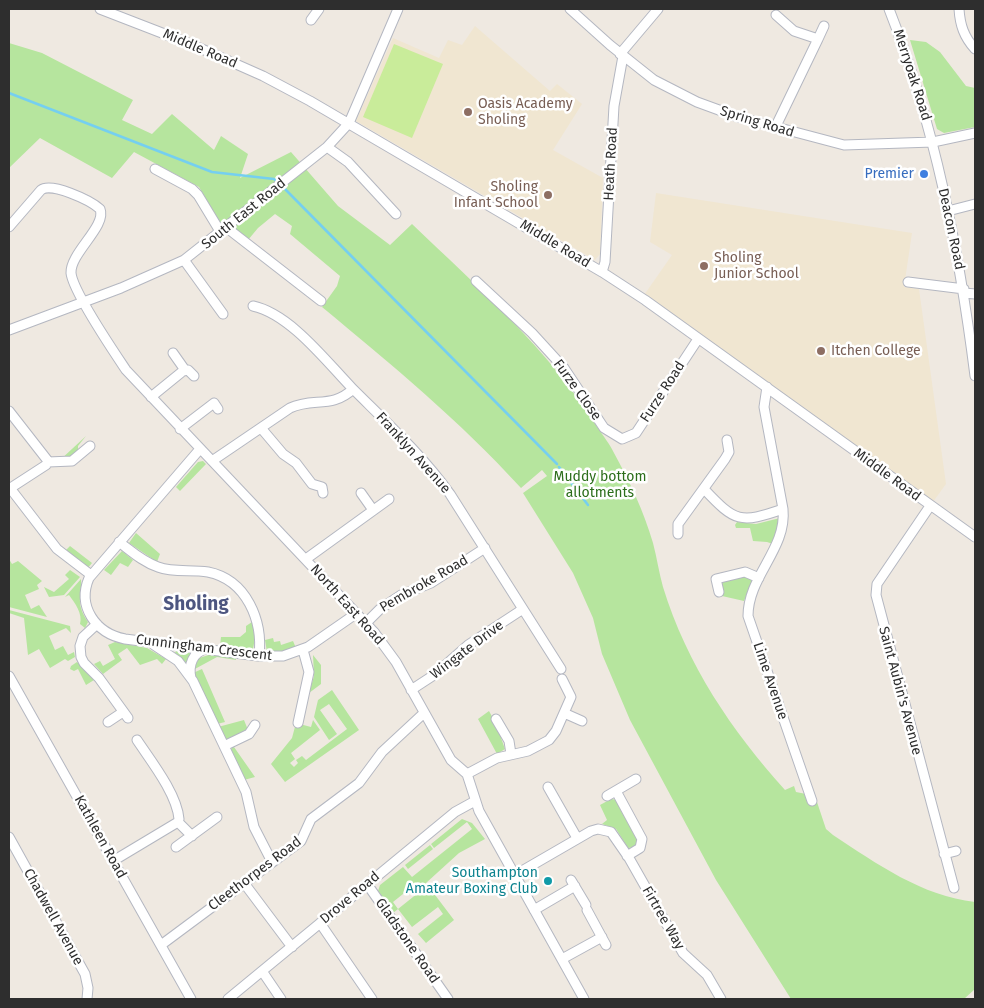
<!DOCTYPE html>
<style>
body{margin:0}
#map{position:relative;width:984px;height:1008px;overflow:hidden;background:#efe9e1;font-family:"Fira Sans",sans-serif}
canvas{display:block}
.frame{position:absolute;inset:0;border:10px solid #2e2e2e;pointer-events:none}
</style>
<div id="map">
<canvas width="984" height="1008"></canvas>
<div class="frame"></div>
</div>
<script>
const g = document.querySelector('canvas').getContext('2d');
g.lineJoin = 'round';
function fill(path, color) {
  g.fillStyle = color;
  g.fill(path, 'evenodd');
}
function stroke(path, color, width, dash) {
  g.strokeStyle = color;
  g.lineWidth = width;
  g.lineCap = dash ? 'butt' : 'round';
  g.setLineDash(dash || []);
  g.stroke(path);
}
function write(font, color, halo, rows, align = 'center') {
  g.font = font + ' "Fira Sans",sans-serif';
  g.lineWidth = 5;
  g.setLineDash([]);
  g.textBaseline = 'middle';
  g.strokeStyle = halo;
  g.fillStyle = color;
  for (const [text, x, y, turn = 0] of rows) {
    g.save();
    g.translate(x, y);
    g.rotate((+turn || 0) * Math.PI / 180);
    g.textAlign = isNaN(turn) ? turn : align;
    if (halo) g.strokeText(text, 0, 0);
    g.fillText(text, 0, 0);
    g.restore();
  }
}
fill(new Path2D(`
 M 475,26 L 550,91 L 557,84 L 582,104 L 553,150 L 603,178 L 600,254 L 595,260 L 356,121 L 393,38 L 439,58 L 448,40 L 462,45 Z
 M 656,193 L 912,233 L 904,287 L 919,289 L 946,484 L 930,506 L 642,298 L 672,255 L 650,242 Z`), '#f0e6d1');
fill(new Path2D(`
 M 910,40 L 926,42 L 940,52 L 966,86 L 975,88 L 975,127 L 944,133 L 937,129 Z
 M 9,43 L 42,53 L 133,100 L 122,120 L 152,134 L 172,114 L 214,150 L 221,136 L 248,154 L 240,178 L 291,152 L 338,206 L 390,245 L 412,224 C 479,288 548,349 598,428 C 603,436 610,444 614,453 C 630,482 644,512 653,543 C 657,558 659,573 663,587 C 687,665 732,731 785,790 L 794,786 L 796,792 L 806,794 L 810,804 L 817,802 L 826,829 L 833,835 C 877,864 922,896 975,902 L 975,989 L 964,999 L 791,999 L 716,880 L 630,720 L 602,654 L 593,618 L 573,573 L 523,493 L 547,476 L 542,470 L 521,488 C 459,420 392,365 322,307 L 337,286 L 340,276 L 290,234 L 292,226 L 275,214 L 258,228 L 248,240 L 235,228 L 221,224 L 199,187 L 134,152 L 112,178 L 40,138 L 9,168 Z
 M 86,436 L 78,446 L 78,452 L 74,457 L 59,461 Z
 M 203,461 L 206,464 L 180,491 L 176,487 L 198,462 Z
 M 780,518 L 780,527 L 773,544 L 767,542 L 753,541 L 750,528 L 736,528 L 735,525 L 737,522 L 756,524 Z
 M 136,533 L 160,554 L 157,562 L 129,543 Z
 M 70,546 L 92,563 L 87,569 L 64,552 Z
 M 122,551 L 133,560 L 128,567 L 120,563 L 111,575 L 104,570 Z
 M 9,559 L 12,564 L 18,561 L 42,581 L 37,585 L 39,589 L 25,595 L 31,609 L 39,605 L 47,617 L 9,607 Z
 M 70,570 L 80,577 L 64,595 L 49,597 L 44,587 L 54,592 L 69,579 L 65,575 Z
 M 744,575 L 750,577 L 752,581 L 744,601 L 722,596 L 720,586 L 723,580 Z
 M 81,579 C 82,598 75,602 88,622 L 85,628 L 80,624 C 83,614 75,603 69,595 L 65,597 Z
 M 9,610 L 70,626 L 71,633 L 66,628 L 49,636 L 55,650 L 63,646 L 68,655 L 74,652 L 75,657 L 68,661 L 65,659 L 50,668 L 39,649 L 28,655 L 24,618 L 9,613 Z
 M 252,622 L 255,638 L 253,649 L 220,646 L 221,637 L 240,637 L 246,632 L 246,626 Z
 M 273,638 L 274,642 L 280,641 L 281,645 L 293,641 L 296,648 L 281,652 L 267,652 L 265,640 Z
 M 115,642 L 147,648 L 166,659 L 162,664 L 157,659 L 140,665 L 127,648 L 118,654 L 122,660 L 103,674 L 94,664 L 100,661 L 103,666 L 115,659 L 108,645 Z
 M 177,650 L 191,652 L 187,662 L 185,663 L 174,654 Z
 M 212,654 L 236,657 L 236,660 L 217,657 L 193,670 L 199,658 Z
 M 313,655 L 321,665 L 321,684 L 309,693 L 314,676 Z
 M 77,662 L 94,680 L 86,685 L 78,669 L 74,671 L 70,669 L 71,666 Z
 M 202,669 L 225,722 L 217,724 L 193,673 Z
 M 332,690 L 359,730 L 285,782 L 271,764 L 292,738 L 296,723 L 311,727 L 313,720 L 320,730 L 291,753 L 295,759 L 290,763 L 294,767 L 298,763 L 296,760 L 302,756 L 306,760 L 347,729 L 329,704 L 320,710 L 337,734 L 329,740 L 314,717 L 318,700 Z
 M 489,711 L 503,737 L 501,738 L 505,749 L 497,754 L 478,719 Z
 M 244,720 L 248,730 L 229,741 L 225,740 L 218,727 Z
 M 232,747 L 234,747 L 255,777 L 244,780 L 230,753 Z
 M 611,799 L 618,800 L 638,840 L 637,847 L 628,848 L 616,829 L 602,824 L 607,820 L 600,805 Z
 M 462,819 L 472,823 L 485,839 L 459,853 L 426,883 L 454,920 L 426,943 L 418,934 L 443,914 L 438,907 L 412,927 L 398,909 L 393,913 L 378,891 L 380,885 L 403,867 L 412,877 L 472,829 L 467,822 L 434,848 L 431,844 ZM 418,882 L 423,889 L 398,909 L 393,902 Z
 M 430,845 L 433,849 L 408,869 L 405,865 Z`), '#b6e59e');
fill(new Path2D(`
 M 394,44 L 443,64 L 412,138 L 363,117 Z`), '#c9ec9a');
stroke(new Path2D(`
 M 9,93 L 212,172 L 274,179 L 278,182
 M 282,186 L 557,464
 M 559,467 L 588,505`), '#75cff0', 2.5);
const minor = new Path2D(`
 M 100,9 L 193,45 L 263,76 L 310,101 L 602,272 L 645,300 L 975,537
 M 570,9 L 610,45 L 654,80 L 697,102 L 738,117 L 844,145 L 933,142 L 975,133
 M 889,9 C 935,126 959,250 975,376
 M 959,9 C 960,25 964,37 975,49
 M 311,20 L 319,9
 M 818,39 L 824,26
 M 620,54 L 658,9
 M 775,128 L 818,39 L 794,31 L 776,15
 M 327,147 L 348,162 L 396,214
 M 155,169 L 192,189 L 198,195 L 221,233
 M 948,211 L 975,204
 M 9,227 L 41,190 C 51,182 90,200 100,209 C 107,226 70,253 71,273 C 73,292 114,352 126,370 L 374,632 L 396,662 L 451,760 L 467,774 L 479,811 L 584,999
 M 227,228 L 321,301
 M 184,260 L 223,314
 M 602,272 L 605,262 L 614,106 L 623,56
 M 476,281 L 532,333 L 564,368 L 604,428 L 622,439 L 636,433 L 698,339
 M 908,282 L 964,289
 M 965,293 L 975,294
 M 253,306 C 290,314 326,361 352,388 C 386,422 422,455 450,494 L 561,669
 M 9,330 L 121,288 L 184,260 L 327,147 L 349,123 L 398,9
 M 173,353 L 185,370
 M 767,387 L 764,407 L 783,509 C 787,549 748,576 748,616 L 812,801
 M 151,397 L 183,371 L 188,370 L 194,376
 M 9,411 L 48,461 L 46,465 L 9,489
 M 261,428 L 283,454 L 296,463 L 312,484 L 322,487 L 323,493
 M 180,429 L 214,403 L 218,409
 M 200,449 L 89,578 C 77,606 95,633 125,639 L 258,656 L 283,656 L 308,647 L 357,613
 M 212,461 L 290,408 C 313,397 332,409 353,389
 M 48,462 L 72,461 L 90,446
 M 10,488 L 57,549 L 91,575
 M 704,489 C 735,522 740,524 783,509
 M 361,493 L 373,510
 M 930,506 L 877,584 L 876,595 L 954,888
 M 678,534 L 678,524 L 725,459 L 729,452 L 727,440
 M 119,542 C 131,551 143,562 158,567 C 174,573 191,569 208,572 C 247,580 263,621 259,656
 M 306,559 L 389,499
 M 719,592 L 716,579 L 745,572 L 759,578
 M 366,623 L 380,609 L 401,595 L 431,583 L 485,548
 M 97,624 L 83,637 L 80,646 L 81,657 L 84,663 L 99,678 L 128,718
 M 154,645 L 178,661 L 193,681 L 246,792 L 254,827 L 272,862
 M 9,676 L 191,999
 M 191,678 C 188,665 193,652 206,649
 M 411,690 L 434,675 L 468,645 L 523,609
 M 564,713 L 582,721
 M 496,719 L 509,741 L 511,754
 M 108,722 L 123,712
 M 298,723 L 309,672 L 303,650
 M 224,746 L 249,734 L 255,725
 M 467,774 L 497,758 L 528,751 L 549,740 L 556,731 L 571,697 L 562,679
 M 548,787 L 577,838
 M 616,791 L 642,839 L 640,848 L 627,856
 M 607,796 L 636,779
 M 178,822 L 192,836
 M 9,837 L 85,974 L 88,988 L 87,999
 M 176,847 L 217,817
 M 944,854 L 956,851
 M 113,861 L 178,822 L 179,819 C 177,794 151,761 137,740
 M 515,875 L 591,831 L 598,829 L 611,832 L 629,858 L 683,953 L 707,975 L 721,999
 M 571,880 L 586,905
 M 244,883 L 292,947
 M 367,884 L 448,999
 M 534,910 L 575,886
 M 587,910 L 606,945
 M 320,923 L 372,999
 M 161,945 L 301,841 L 311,819 L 359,783 L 382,752 L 424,713
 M 562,959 L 602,937
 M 262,971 L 281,999
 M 228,999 L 455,812 L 475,801`);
stroke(minor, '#b4b7c1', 11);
stroke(minor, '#fff', 9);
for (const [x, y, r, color] of [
 [468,112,5,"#8d6e63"],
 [924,174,5,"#3f7fe0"],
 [548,195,5,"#8d6e63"],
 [704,266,5,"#8d6e63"],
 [821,351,5,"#8d6e63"],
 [548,881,5,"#0f9aa8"]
]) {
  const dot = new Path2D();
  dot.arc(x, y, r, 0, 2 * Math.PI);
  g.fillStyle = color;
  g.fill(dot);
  stroke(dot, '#fff', 2);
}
write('14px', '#2e2e2e', '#fff', [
 ["Middle Road",200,49,23],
 ["Merryoak Road",912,75,72],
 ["Spring Road",757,122,17],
 ["Heath Road",611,164,-87],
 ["South East Road",244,214,-39],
 ["Deacon Road",951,229,78],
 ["Middle Road",555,244,31],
 ["Furze Close",577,390,54],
 ["Furze Road",663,392,-57],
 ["Franklyn Avenue",413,453,48],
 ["Middle Road",887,475,36],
 ["Pembroke Road",424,584,-30],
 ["North East Road",347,605,48],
 ["Cunningham Crescent",204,648,7],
 ["Wingate Drive",467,650,-37],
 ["Lime Avenue",770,681,71],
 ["Saint Aubin's Avenue",900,691,75],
 ["Kathleen Road",100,837,61],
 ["Cleethorpes Road",255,874,-37],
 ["Drove Road",350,898,-40],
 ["Chadwell Avenue",53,917,61],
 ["Firtree Way",663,918,60],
 ["Gladstone Road",407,941,55]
]);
write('14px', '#785e54', '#fff', [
 ["Oasis Academy",478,104],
 ["Sholing",478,120],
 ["Sholing",538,187,"right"],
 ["Infant School",538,203,"right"],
 ["Sholing",714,258],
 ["Junior School",714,274],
 ["Itchen College",831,351]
], 'left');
write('14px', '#366cbe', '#fff', [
 ["Premier",914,174]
], 'right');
write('14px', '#2c6e1b', '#fff', [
 ["Muddy bottom",600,477],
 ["allotments",600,493]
]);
write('14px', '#0d838f', '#fff', [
 ["Southampton",538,873],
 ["Amateur Boxing Club",538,889]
], 'right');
write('bold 19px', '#4d5680', '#fff', [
 ["Sholing",196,605]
]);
</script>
